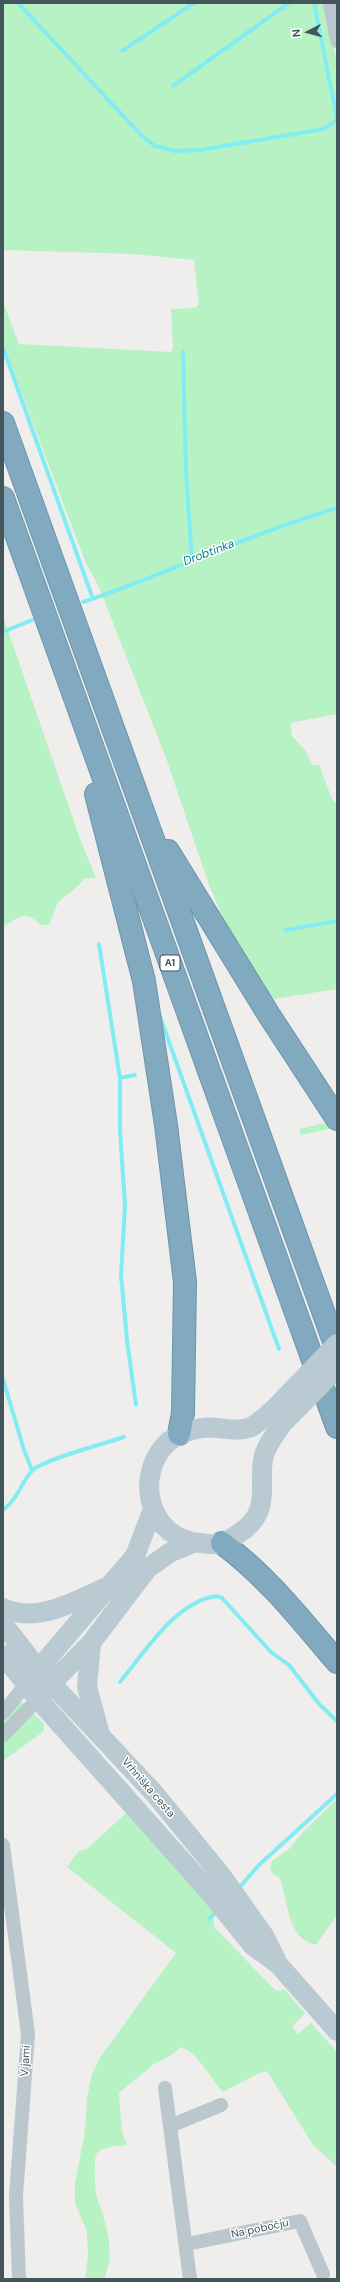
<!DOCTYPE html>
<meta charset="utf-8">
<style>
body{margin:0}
#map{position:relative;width:340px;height:2282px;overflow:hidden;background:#f0eded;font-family:"DM Sans",sans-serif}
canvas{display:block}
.frame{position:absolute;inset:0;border:4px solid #44555c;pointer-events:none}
.north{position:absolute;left:288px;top:12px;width:40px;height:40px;-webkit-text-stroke:3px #fff;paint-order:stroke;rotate:264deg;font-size:11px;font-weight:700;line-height:16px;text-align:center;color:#44555c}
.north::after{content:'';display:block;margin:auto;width:14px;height:18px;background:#44555c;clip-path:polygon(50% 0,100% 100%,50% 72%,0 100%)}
</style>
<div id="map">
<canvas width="340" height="2282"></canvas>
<div class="frame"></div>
<div class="north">N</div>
</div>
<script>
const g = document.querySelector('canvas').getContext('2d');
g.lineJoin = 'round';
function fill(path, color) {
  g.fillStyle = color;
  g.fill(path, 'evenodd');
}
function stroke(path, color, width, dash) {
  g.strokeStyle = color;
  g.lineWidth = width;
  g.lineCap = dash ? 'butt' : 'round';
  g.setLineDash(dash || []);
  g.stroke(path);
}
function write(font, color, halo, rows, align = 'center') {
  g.font = font + ' "DM Sans",sans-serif';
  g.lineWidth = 3;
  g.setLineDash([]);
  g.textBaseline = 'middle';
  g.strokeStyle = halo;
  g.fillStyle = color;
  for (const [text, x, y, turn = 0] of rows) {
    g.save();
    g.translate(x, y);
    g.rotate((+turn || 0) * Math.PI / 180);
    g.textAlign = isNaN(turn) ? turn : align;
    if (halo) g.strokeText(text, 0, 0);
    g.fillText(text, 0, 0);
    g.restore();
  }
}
fill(new Path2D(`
 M 3,3 L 325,3 L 337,62 L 337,714 L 290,723 L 292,736 L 306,751 L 312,765 L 319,765 L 332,799 L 337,804 L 337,989 L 262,1001 L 232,946 L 224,920 L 209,885 L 166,758 L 99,587 L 85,561 L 3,344 L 3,302 L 19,344 L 171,352 L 173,347 L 171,309 L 195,308 L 199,304 L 194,260 L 134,254 L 3,250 Z
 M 3,616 L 80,839 L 96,878 L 85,878 L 78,886 L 58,902 L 49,925 L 40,925 C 25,908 19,919 3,926 Z
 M 337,1120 L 337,1127 L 301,1135 L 299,1129 Z
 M 13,1693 L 44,1724 L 44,1731 L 3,1761 L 3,1702 Z
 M 337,1799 L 337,1915 L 316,1945 C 285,1938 289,1899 279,1877 L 274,1875 L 270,1869 L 272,1861 L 289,1849 L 303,1832 Z
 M 126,1813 L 217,1913 L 214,1918 L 214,1927 L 275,1990 L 281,1991 L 284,1989 L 305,2013 L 292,2027 L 298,2034 L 311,2023 L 337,2052 L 337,2167 L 313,2145 L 267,2071 L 259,2073 L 223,2092 C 211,2079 197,2052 181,2047 L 170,2056 L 154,2064 L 119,2093 L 122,2132 L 127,2145 C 118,2146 104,2146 97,2153 C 93,2157 95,2192 97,2198 C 106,2222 116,2254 104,2279 L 85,2279 L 88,2256 L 87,2231 L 75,2204 L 75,2183 L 85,2131 L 87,2099 L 92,2074 L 101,2056 L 176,1953 L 67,1867 L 78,1852 L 87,1849 Z`), '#b7f2c4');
stroke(new Path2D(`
 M 18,3 L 141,135 L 155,146 L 175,151 L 200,150 L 324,129 L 337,120
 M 314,3 L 337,118
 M 122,51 L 194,3
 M 173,86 L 289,3
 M 3,348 L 93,599
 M 183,351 L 186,473 L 192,561
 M 83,602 C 169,573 250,534 337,508
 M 3,632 L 32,620
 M 286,930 L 337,921
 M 99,944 L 120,1078
 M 159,1014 L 279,1349
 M 135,1075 L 120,1078 L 120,1130 L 125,1206 L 121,1275 L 127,1340 L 136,1405
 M 3,1379 L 24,1450 L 32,1470
 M 3,1510 C 21,1495 19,1485 32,1471 C 41,1460 107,1443 124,1437
 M 120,1682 C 145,1652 176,1601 217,1596 L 222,1598 L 271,1652 L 289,1665 L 320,1705 L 337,1721
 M 238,1889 L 259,1865 L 337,1794
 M 209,1919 L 218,1910`), '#81edf2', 4);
const motorway = new Path2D(`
 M 3,423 L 337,1350
 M 3,498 L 337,1427
 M 96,794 L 144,981 L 166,1125 L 185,1282 L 183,1413 L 179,1434
 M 168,851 L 269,1015 L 337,1119
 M 222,1543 C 267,1576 301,1620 337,1662`);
stroke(motorway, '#6c95ac', 24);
stroke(new Path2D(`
 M 330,3 L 337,41
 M 3,1713 L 26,1684
 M 3,1735 L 38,1699
 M 3,1845 L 28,2034 L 16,2196 L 19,2279
 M 165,2088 L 190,2279
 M 170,2126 L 221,2105
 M 187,2244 L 300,2221 L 323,2274`), '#bac8ce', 14);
stroke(new Path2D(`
 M 276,1407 C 269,1413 261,1421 253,1426 C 241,1432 229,1429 217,1428 C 199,1426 177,1432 164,1446 C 134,1481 151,1540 201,1543 C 207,1544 216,1545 222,1543 C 229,1541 239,1533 245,1529 C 272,1507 257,1481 264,1455 C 268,1443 275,1434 282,1424
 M 3,1608 C 37,1624 75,1601 105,1588
 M 3,1624 L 38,1669 L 154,1793 L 221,1875 L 265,1937 L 276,1960
 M 91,1643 L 87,1687 L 99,1731
 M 3,1655 L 38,1699 L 207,1889 L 253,1946 L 278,1964 L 337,2031
 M 30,1679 L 135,1556 L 153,1509
 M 43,1692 L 91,1643 L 148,1568 L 171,1552 L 193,1543`), '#b9cad3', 20);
stroke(motorway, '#81aac0', 22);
stroke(new Path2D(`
 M 276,1407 L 337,1344
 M 282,1424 L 337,1368`), '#b9cad3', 20);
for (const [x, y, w] of [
 [170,963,20]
]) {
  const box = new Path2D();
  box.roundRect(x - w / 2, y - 8, w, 16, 3);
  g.fillStyle = '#fff';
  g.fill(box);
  stroke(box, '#44555c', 1);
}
write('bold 10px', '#44555c', null, [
 ["A1",170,963]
]);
write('11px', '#44555c', '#fff', [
 ["Vrhniška cesta",148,1788,49],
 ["V jami",26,2061,-86],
 ["Na pobočju",260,2229,-12]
]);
write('italic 12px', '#068488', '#fff', [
 ["Drobtinka",209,553,-21]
]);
</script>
